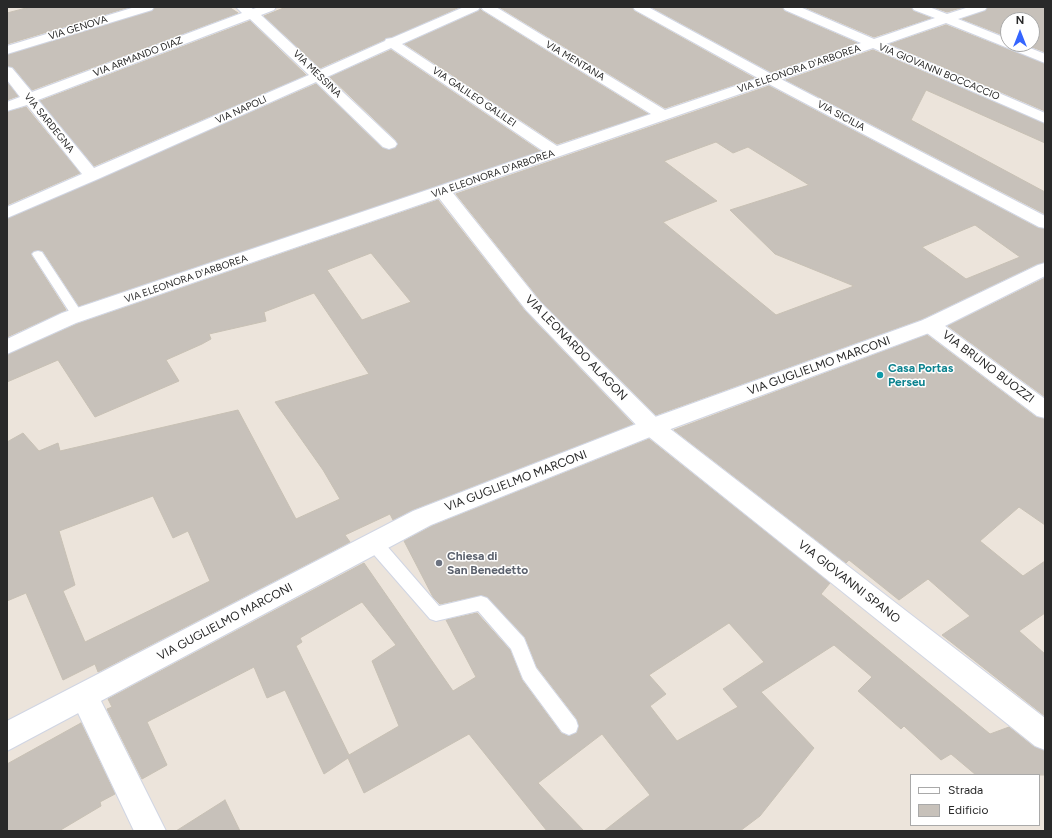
<!DOCTYPE html>
<style>
body{margin:0}
#map{position:relative;width:1052px;height:838px;overflow:hidden;background:#ece4db;font-family:Figtree,sans-serif}
canvas{display:block}
.frame{position:absolute;inset:0;border:8px solid #292929;pointer-events:none}
.legend{position:absolute;left:910px;top:774px;width:130px;height:52px;box-sizing:border-box;background:#fff;border:1px solid #a9a9a9;margin:0;padding:5px 7px;list-style:none;font-size:12px;color:#292929}
.legend li{display:flex;align-items:center;gap:8px;height:20px}
.legend b{width:20px;border:1px solid #a9a9a9}
.north{position:absolute;left:1000px;top:12px;width:40px;height:40px;box-sizing:border-box;background:#fff;border:1px solid #a9a9a9;border-radius:50%;rotate:0deg;font-size:11px;font-weight:700;line-height:16px;text-align:center;color:#292929}
.north::after{content:'';display:block;margin:auto;width:14px;height:18px;background:#3565ff;clip-path:polygon(50% 0,100% 100%,50% 72%,0 100%)}
</style>
<div id="map">
<canvas width="1052" height="838"></canvas>
<div class="frame"></div>
<ul class="legend">
<li><b style="height:5px;background:#fff"></b>Strada</li>
<li><b style="height:11px;background:#c7c1ba"></b>Edificio</li>
</ul>
<div class="north">N</div>
</div>
<script>
const c = document.querySelector('canvas').getContext('2d');
c.lineJoin = 'round';
function fill(path, color) { c.fillStyle = color; c.fill(path, 'evenodd'); }
const poly = rows => new Path2D(rows.map(r => 'M' + r).join(''));
function stroke(path, color, width, dash) { c.strokeStyle = color; c.lineWidth = width; c.lineCap = dash ? 'butt' : 'round'; c.setLineDash(dash || []); c.stroke(path); }
function label(font, color, halo, rows, align = 'center') {
  c.font = font + ' Figtree,sans-serif'; c.lineWidth = 3; c.setLineDash([]); c.textBaseline = 'middle'; c.strokeStyle = halo; c.fillStyle = color; for (const [text, x, y, turn = 0] of rows) {
    c.save(); c.translate(x, y); c.rotate((+turn || 0) * Math.PI / 180); c.textAlign = isNaN(turn) ? turn : align; if (halo) c.strokeText(text, 0, 0); c.fillText(text, 0, 0); c.restore();
  }
}
const building = poly([
 [30,7,130,7,7,44,7,13,30,7],
 [155,7,229,7,238,13,32,90,13,67,7,66,7,55,152,11,155,7],
 [286,7,460,7,392,37,386,38,384,40,320,68,264,16,286,7],
 [499,7,632,7,634,11,754,78,665,108,499,7],
 [651,7,782,7,784,11,857,43,771,72,651,7],
 [804,7,911,7,913,11,931,18,874,37,804,7],
 [933,7,964,7,947,12,933,7],
 [988,7,1045,7,1045,52,1024,44,1032,44,1032,20,1008,20,1008,37,962,19,985,11,988,7],
 [480,9,482,11,648,114,557,144,405,44,479,11,480,9],
 [250,21,306,75,94,166,40,101,250,21],
 [946,25,1045,64,1045,111,890,44,946,25],
 [391,50,540,151,79,306,43,251,38,250,34,251,31,255,66,310,7,337,7,219,316,84,382,148,389,150,395,148,398,145,396,140,330,77,391,50],
 [873,50,1045,124,1045,143,926,90,911,120,1045,192,1045,214,786,80,873,50],
 [7,82,18,96,7,100,7,82],
 [769,86,1038,228,1045,229,1045,262,1037,264,922,319,656,415,541,301,456,194,769,86],
 [716,142,733,153,748,147,809,185,730,210,775,254,854,286,776,315,663,222,717,201,664,161,716,142],
 [975,225,1020,257,966,279,922,247,975,225],
 [26,107,80,173,7,205,7,112,26,107],
 [438,200,525,311,633,424,412,510,393,520,390,514,345,535,350,542,98,672,95,664,63,680,26,593,7,601,7,442,23,433,39,451,58,443,60,451,238,410,296,519,340,499,323,470,275,402,369,374,314,293,264,312,266,321,209,334,211,339,202,344,166,360,179,381,95,417,58,360,7,382,7,355,77,324,438,200],
 [371,253,411,302,362,320,327,270,371,253],
 [153,496,173,538,188,531,210,581,85,642,63,591,75,585,59,531,153,496],
 [1045,278,1045,397,948,326,1045,278],
 [927,335,1036,417,1045,419,1045,525,1019,507,980,541,1023,576,1045,561,1045,613,1019,631,1045,654,1045,716,942,635,970,616,928,579,899,600,849,560,846,563,674,430,927,335],
 [649,439,830,583,821,594,990,734,1009,727,1034,747,1045,751,1045,775,976,775,951,754,941,760,904,726,901,729,858,691,872,677,834,645,761,692,814,748,760,816,740,831,604,831,650,795,602,734,538,783,584,831,547,831,469,734,364,793,348,758,324,774,285,690,267,698,254,667,147,722,167,765,142,779,107,709,112,707,108,699,364,563,453,691,476,677,446,620,477,613,510,650,522,680,561,733,568,736,577,733,579,726,577,719,537,667,525,637,487,597,481,595,440,604,433,597,404,541,432,526,649,439],
 [362,602,396,645,372,661,399,726,349,755,296,646,302,642,300,638,362,602],
 [729,623,764,662,723,689,738,707,677,741,650,706,666,694,649,675,729,623],
 [81,723,115,794,100,802,101,806,59,831,7,831,7,764,81,723],
 [225,800,240,831,176,831,225,800]
]);
const lane = poly([
 [38,251,42,252,82,313,84,316,82,319,74,319,32,254,34,252,38,251],
 [374,536,380,538,439,606,481,596,487,598,524,638,536,668,576,720,578,726,576,732,569,735,562,732,523,679,511,649,478,611,436,621,430,619,368,548,366,543,368,538,374,536]
]);
const street = poly([
 [135,7,154,7,152,10,7,54,7,46,135,7],
 [236,7,250,7,253,9,259,7,276,7,274,10,261,15,320,70,385,41,386,39,392,38,464,7,480,7,478,10,402,44,557,146,651,114,483,10,481,7,496,7,665,110,861,43,785,10,783,7,800,7,874,39,935,18,914,10,912,7,929,7,947,14,969,7,987,7,985,10,958,19,1008,39,1008,44,1020,44,1045,54,1045,63,946,23,886,44,1045,113,1045,123,873,48,453,193,540,302,660,421,1045,718,1045,750,1035,746,644,433,526,310,439,198,76,323,7,354,7,339,62,313,543,151,391,48,327,77,395,141,397,144,395,147,389,149,383,147,316,82,98,179,7,218,7,207,82,174,27,105,7,111,7,102,20,97,7,80,7,67,12,68,32,92,242,13,236,7],
 [250,19,309,75,94,168,38,100,250,19],
 [930,318,937,320,1045,399,1045,418,1037,416,923,330,920,325,923,320,930,318],
 [84,683,94,687,166,831,134,831,70,696,74,687,84,683]
]);
const secondary = poly([
 [633,7,648,7,775,76,1045,216,1045,228,1039,227,765,82,635,10,633,7],
 [1045,263,1045,276,937,330,660,433,431,525,7,751,7,721,413,511,644,421,923,320,1038,265,1045,263]
]);
const markers = [
 [880,375,4,"#0f9aa8"],
 [439,563,4,"#6b7280"]
];
const farStreetnames = [
 ["VIA GENOVA",78,28,-17],
 ["VIA ARMANDO DIAZ",138,57,-21],
 ["VIA MENTANA",575,61,31],
 ["VIA ELEONORA D'ARBOREA",799,69,-19],
 ["VIA GIOVANNI BOCCACCIO",939,72,23],
 ["VIA MESSINA",317,74,44],
 ["VIA GALILEO GALILEI",474,97,34],
 ["VIA NAPOLI",241,110,-24],
 ["VIA SICILIA",841,116,28],
 ["VIA SARDEGNA",49,123,51],
 ["VIA ELEONORA D'ARBOREA",493,174,-19],
 ["VIA ELEONORA D'ARBOREA",186,279,-19]
];
const streetNames = [
 ["VIA LEONARDO ALAGON",576,348,46],
 ["VIA GUGLIELMO MARCONI",819,366,-20],
 ["VIA BRUNO BUOZZI",988,367,37],
 ["VIA GUGLIELMO MARCONI",516,481,-21],
 ["VIA GIOVANNI SPANO",849,582,38],
 ["VIA GUGLIELMO MARCONI",225,622,-28]
];
const cultureNames = [
 ["Casa Portas",888,368],
 ["Perseu",888,382]
];
const worshipNames = [
 ["Chiesa di",447,556],
 ["San Benedetto",447,570]
];
fill(building, '#c7c1ba');
stroke(building, '#c7c0b4', 1);
stroke(lane, '#d0d5e3', 2);
stroke(street, '#d0d5e3', 2);
stroke(secondary, '#d0d5e3', 2);
fill(lane, '#fff');
fill(street, '#fff');
fill(secondary, '#fff');
for (const [x, y, r, color] of markers) { const dot = new Path2D(); dot.arc(x, y, r, 0, 2 * Math.PI); c.fillStyle = color; c.fill(dot); stroke(dot, '#fff', 1.5); }
label('10px', '#292929', '#fff', farStreetnames);
label('12px', '#292929', '#fff', streetNames);
label('bold 12px', '#0d838f', '#fff', cultureNames, 'left');
label('bold 12px', '#5b616d', '#fff', worshipNames, 'left');
</script>
